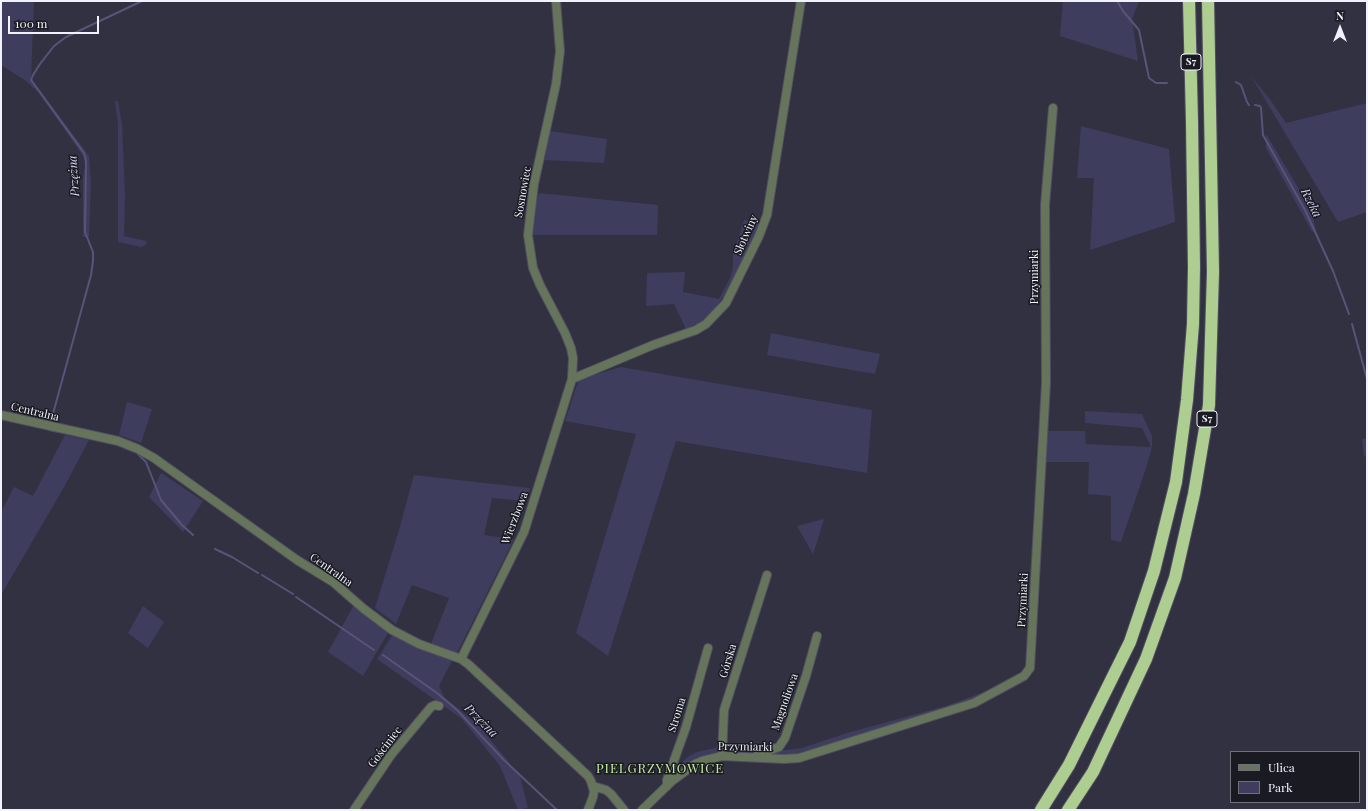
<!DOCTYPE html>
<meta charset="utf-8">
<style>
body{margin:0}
#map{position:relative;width:1368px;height:811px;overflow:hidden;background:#323142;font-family:"Playfair Display",serif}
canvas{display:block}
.frame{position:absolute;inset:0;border:2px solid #f2f2fe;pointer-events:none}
.legend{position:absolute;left:1230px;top:751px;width:130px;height:52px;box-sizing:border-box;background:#1a1a22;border:1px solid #70707a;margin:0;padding:5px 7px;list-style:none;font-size:12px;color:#f2f2fe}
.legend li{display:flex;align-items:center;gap:8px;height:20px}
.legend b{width:20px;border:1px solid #70707a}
.north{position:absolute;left:1320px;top:8px;width:40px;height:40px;-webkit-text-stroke:3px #1a1a22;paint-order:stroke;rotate:0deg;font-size:11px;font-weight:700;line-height:16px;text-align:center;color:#f2f2fe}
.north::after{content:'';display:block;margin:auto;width:14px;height:18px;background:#f2f2fe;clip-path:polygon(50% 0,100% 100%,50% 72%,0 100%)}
.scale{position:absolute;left:8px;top:16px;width:91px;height:18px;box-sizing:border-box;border:2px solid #f2f2fe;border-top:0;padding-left:5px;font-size:12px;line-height:14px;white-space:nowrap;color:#f2f2fe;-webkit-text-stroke:3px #1a1a22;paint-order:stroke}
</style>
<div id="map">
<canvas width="1368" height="811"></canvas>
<div class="frame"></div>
<ul class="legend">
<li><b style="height:5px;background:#67745c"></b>Ulica</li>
<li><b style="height:11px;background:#3e3d5d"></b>Park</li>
</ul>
<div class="north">N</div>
<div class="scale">100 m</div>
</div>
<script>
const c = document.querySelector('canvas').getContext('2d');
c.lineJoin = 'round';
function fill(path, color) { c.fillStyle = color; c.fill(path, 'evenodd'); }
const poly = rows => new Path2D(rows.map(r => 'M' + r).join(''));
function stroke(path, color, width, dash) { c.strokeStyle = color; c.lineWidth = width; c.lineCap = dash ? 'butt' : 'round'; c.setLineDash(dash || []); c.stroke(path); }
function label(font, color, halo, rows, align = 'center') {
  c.font = font + ' "Playfair Display",serif'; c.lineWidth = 3; c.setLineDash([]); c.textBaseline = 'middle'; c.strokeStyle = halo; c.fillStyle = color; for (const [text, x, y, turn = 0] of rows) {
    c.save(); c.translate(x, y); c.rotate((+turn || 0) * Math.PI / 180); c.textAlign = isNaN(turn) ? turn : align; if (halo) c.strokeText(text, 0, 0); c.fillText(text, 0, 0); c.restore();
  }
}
const green = poly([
 [1,1,34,1,31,78,89,156,91,183,89,237,83,237,83,178,85,167,84,157,38,92,26,81,1,65],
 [1063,1,1139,1,1132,19,1138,61,1060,36],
 [1251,76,1269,98,1286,123,1367,103,1367,212,1338,222],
 [115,101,118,101,122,125,125,196,124,236,146,241,147,244,141,247,118,242,118,124],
 [1081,126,1169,149,1175,222,1090,250,1094,178,1077,178],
 [549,131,607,139,604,163,545,160],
 [1266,134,1299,189,1310,205,1317,234,1311,230,1266,148],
 [539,193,658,205,657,235,532,235,532,218],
 [744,220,763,223,736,280,706,320,686,329,674,304,646,306,647,273,685,272,683,292,719,299,730,278,733,268,733,255],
 [771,333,880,354,875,374,767,355],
 [621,367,872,410,867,473,676,441,608,656,576,633,636,434,565,421,579,379],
 [127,402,152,409,141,443,119,435],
 [1085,411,1142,414,1152,436,1152,447,1147,465,1121,542,1111,540,1111,496,1088,494,1089,462,1044,462,1047,431,1085,431,1086,444,1151,447,1142,428,1085,423],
 [65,435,89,440,63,489,1,595,1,512,14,487,33,496],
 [1367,438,1367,455,1364,457,1362,439],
 [161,473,203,501,183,532,149,497],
 [414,475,530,488,526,501,492,498,484,535,514,539,457,653,431,644,449,598,412,585,396,624,375,608,399,530],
 [824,519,817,542,813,554,797,526],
 [354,605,389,631,363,676,328,652],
 [143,606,164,622,148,648,128,633],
 [393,634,452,661,439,686,444,697,479,726,520,776,528,808,518,810,500,766,462,719,377,659],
 [998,687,970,702,798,755,759,756,778,751,802,748,847,733,946,706],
 [719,747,719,753,670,780,671,773,689,756,697,752]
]);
const stream = poly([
 [1117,1,1123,11,1139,30,1149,78,1156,83,1167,83],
 [1236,82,1241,85,1247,102,1249,105],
 [1255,105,1260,106,1261,108,1263,135,1305,210,1333,271,1349,314],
 [1352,324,1367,379],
 [51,421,91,275,93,261,93,252,85,232,86,161,84,153,31,80,33,75,40,64,54,46,66,37,142,1],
 [49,430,60,432],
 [137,453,146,462,161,500,182,525,193,535],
 [215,549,232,557,258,573],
 [262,575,293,594],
 [296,597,374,650],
 [383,655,437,693,457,710,504,760,557,810]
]);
const minor = poly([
 [572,379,653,345,696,330,706,324,726,303,759,236,767,215,801,1],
 [1,415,118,441,138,449,154,458,297,560,333,582,364,609,392,630,419,644,461,659,468,664,588,776,591,781,594,791,593,797,588,810],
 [461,659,524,532,572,379,573,358,571,348,565,333,540,285,533,268,528,235,534,184,556,84,560,51,556,1],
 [722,756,724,710,767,575],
 [755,757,760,754,779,747,785,738,806,676,817,636],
 [593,786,606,790,611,794,624,810],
 [667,786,667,780,686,727,708,648],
 [354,810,391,755,431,707,435,705,439,706],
 [642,810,672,781,695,764,702,761,722,756,784,759,799,758,974,703,1024,676,1030,668,1046,383,1045,205,1053,108]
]);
const highway = poly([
 [1041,810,1069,765,1130,642,1154,571,1176,482,1187,400,1193,324,1194,267,1192,122,1189,1],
 [1068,810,1093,772,1146,659,1175,578,1194,494,1209,405,1213,272,1208,1]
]);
const shields = [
 [1191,62,20],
 [1207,419,20]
];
const shieldNames = [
 ["S7",1191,62],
 ["S7",1207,419]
];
const streetNames = [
 ["Sosnowiec",523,192,-80],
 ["Słotwiny",746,235,-66],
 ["Przymiarki",1035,277,-90],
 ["Centralna",35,412,13],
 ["Wierzbowa",515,518,-69],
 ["Centralna",331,570,35],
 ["Przymiarki",1023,600,-87],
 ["Górska",728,661,-73],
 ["Magnoliowa",785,702,-71],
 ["Stroma",677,715,-73],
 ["Gościniec",385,747,-53],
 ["Przymiarki",745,747,1]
];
const waterNames = [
 ["Przężna",74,176,-94],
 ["Rzeka",1311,203,63],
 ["Przężna",481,721,45]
];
const quarterNames = [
 ["PIELGRZYMOWICE",660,769]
];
fill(green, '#3e3d5d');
stroke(stream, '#5a5379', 2);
stroke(minor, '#515060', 10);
stroke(highway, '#515060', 14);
stroke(minor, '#67745c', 8);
stroke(highway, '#aecd91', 12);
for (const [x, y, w] of shields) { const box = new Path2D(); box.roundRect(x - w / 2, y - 8, w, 16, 3); c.fillStyle = '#1a1a22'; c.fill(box); stroke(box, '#f2f2fe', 1); }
label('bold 10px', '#f2f2fe', null, shieldNames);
label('11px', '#f2f2fe', '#1a1a22', streetNames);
label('italic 12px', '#d8d7fa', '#1a1a22', waterNames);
c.letterSpacing = '1px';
label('13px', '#c5eaa3', '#1a1a22', quarterNames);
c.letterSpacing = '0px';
</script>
